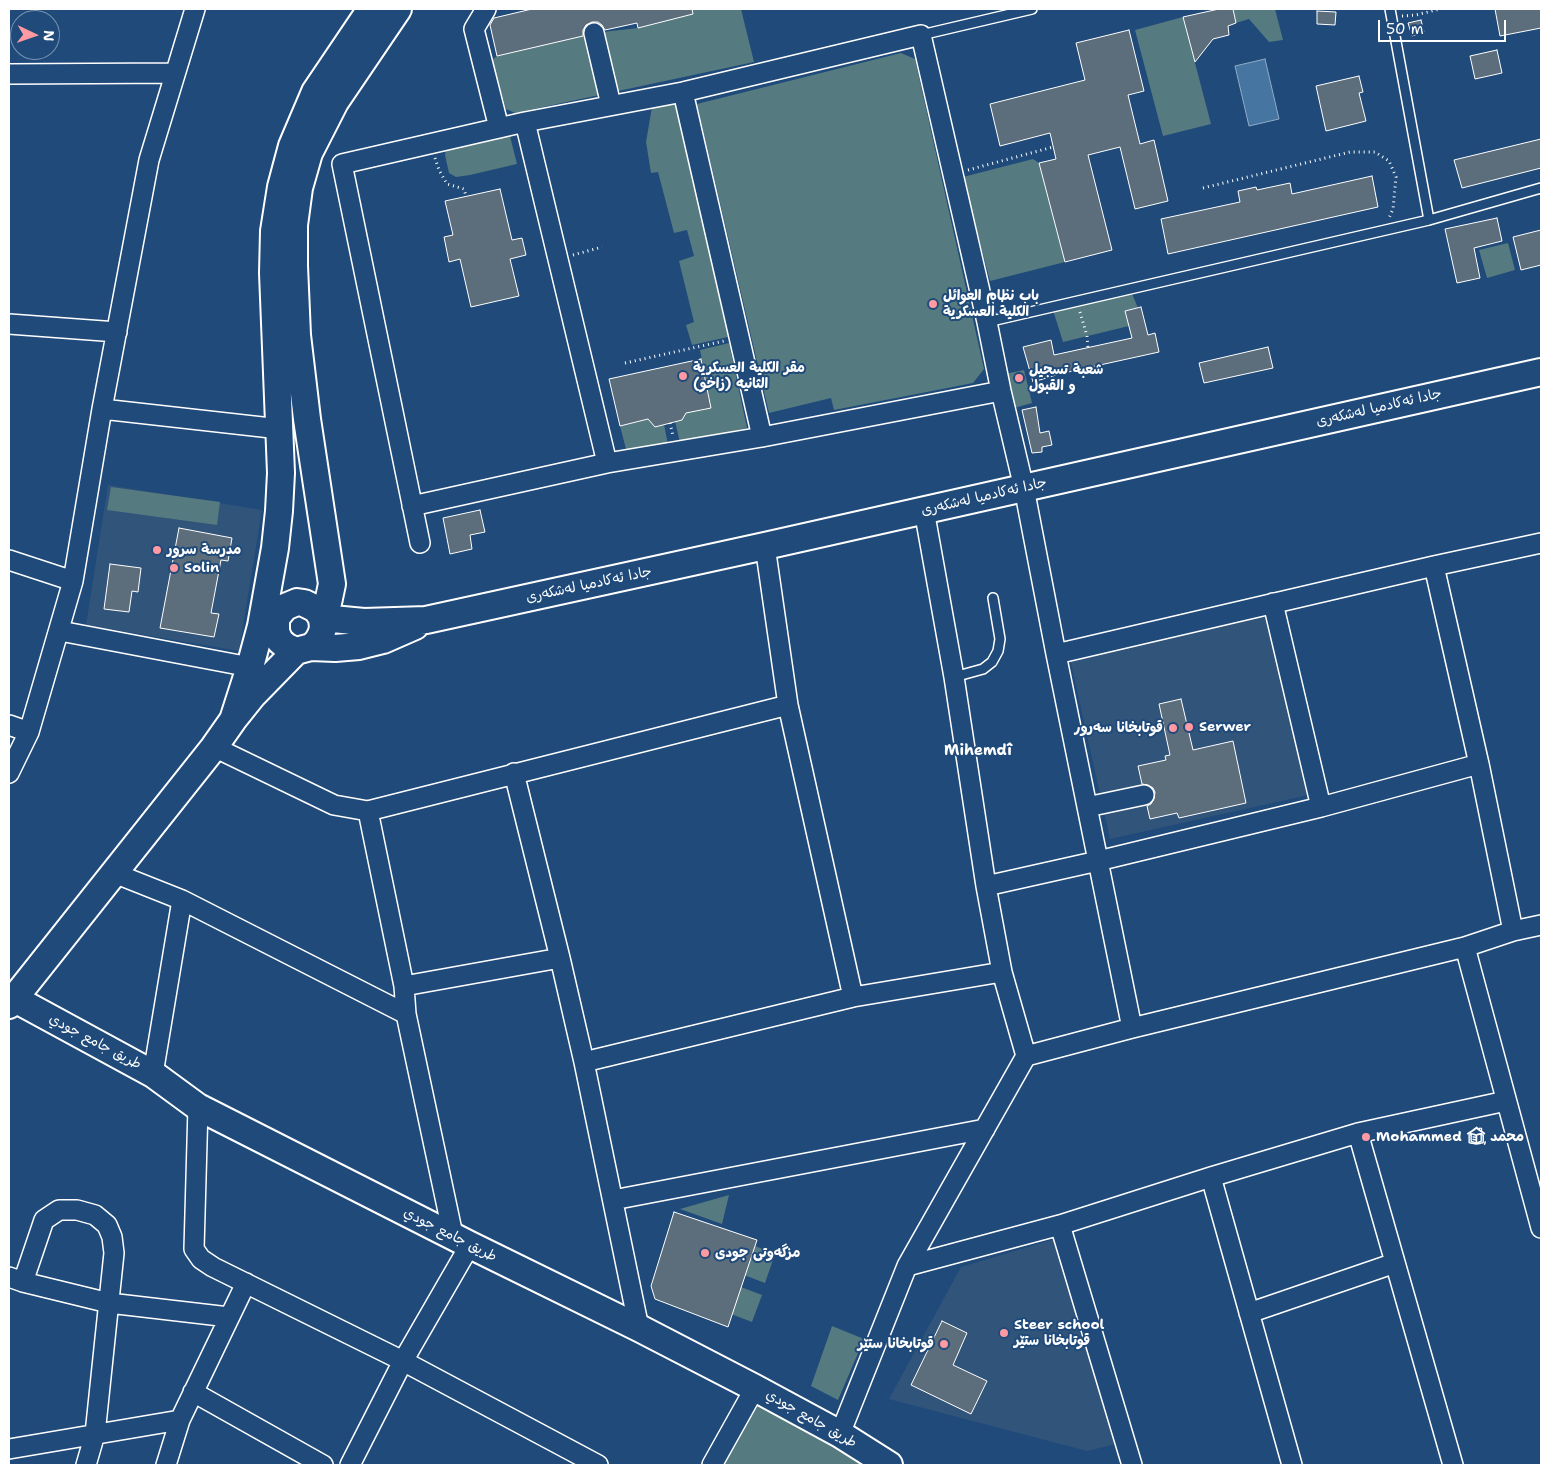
<!DOCTYPE html>
<meta charset="utf-8">
<style>
body{margin:0}
#map{position:relative;width:1550px;height:1474px;overflow:hidden;background:#1f4a7a;font-family:"Shantell Sans",sans-serif}
canvas{display:block}
.frame{position:absolute;inset:0;border:10px solid #fff;pointer-events:none}
.north{position:absolute;left:10px;top:10px;width:50px;height:50px;box-sizing:border-box;background:#1f4a7a;border:1px solid #7992af;border-radius:50%;rotate:93deg;font-size:14px;font-weight:700;line-height:20px;text-align:center;color:#fff}
.north::after{content:'';display:block;margin:auto;width:18px;height:22px;background:#ff9aa2;clip-path:polygon(50% 0,100% 100%,50% 72%,0 100%)}
.scale{position:absolute;left:1378px;top:20px;width:128px;height:22px;box-sizing:border-box;border:2px solid #fff;border-top:0;padding-left:6px;font-size:15px;line-height:18px;white-space:nowrap;color:#fff;-webkit-text-stroke:4px #1f4a7a;paint-order:stroke}
</style>
<div id="map">
<canvas width="1550" height="1474"></canvas>
<div class="frame"></div>
<div class="north">N</div>
<div class="scale">50 m</div>
</div>
<script>
const c = document.querySelector('canvas').getContext('2d');
c.lineJoin = 'round';
function fill(path, color) { c.fillStyle = color; c.fill(path, 'evenodd'); }
const poly = rows => new Path2D(rows.map(r => 'M' + r).join(''));
function stroke(path, color, width, dash) { c.strokeStyle = color; c.lineWidth = width; c.lineCap = dash ? 'butt' : 'round'; c.setLineDash(dash || []); c.stroke(path); }
function label(font, color, halo, rows, align = 'center') {
  c.font = font + ' "Shantell Sans","Playpen Sans Arabic",sans-serif'; c.lineWidth = 4; c.setLineDash([]); c.textBaseline = 'middle'; c.strokeStyle = halo; c.fillStyle = color; for (const [text, x, y, turn = 0] of rows) {
    c.save(); c.translate(x, y); c.rotate((+turn || 0) * Math.PI / 180); c.textAlign = isNaN(turn) ? turn : align; if (halo) c.strokeText(text, 0, 0); c.fillText(text, 0, 0); c.restore();
  }
}
const built = poly([
 [108,485,262,510,239,651,86,625],
 [1268,615,1308,795,1110,839,1070,659],
 [1055,1239,1116,1444,1087,1451,889,1399,961,1267]
]);
const green = poly([
 [670,9,741,9,754,62,515,113,506,109,492,60,497,56,594,33,638,28,673,18],
 [1233,9,1275,9,1283,40,1269,42,1249,19,1236,23],
 [1183,17,1211,124,1163,136,1135,30],
 [901,53,915,59,984,369,973,383,834,410,831,398,769,413,697,104],
 [676,102,728,337,692,345,686,325,694,322,679,261,694,256,687,230,674,233,658,172,651,173,646,142,652,107],
 [510,136,517,164,470,175,456,177,449,173,445,155,446,149],
 [1033,159,1039,163,1065,262,990,281,963,177],
 [1508,243,1515,270,1487,278,1479,250],
 [1130,289,1138,308,1125,311,1129,326,1063,342,1052,307],
 [729,343,747,428,680,443,675,421,686,413,711,407,700,350],
 [1024,370,1032,403,1014,408,1005,374],
 [648,419,664,424,668,445,627,453,620,426],
 [111,487,220,502,217,525,107,510],
 [729,1195,722,1224,680,1209],
 [755,1246,775,1254,765,1283,744,1275],
 [741,1287,762,1295,752,1322,731,1314],
 [832,1326,864,1339,838,1400,811,1386],
 [755,1401,887,1465,723,1465]
]);
const water = poly([
 [1265,59,1279,119,1249,126,1235,66,1265,59]
]);
const building = poly([
 [532,9,692,9,693,14,638,28,637,23,605,30,602,25,598,22,592,22,586,25,583,30,583,36,497,56,490,25,494,18,532,9],
 [1219,9,1233,9,1236,23,1228,26,1229,35,1213,39,1195,62,1183,17,1219,9],
 [1495,9,1541,9,1541,28,1500,36,1495,9],
 [1317,11,1336,12,1335,25,1317,24,1317,11],
 [1421,20,1424,32,1412,36,1408,23,1421,20],
 [1129,30,1144,91,1128,95,1140,144,1154,140,1168,201,1135,209,1120,147,1088,155,1112,250,1065,262,1039,163,1056,159,1050,133,1000,146,990,104,1085,80,1076,43,1129,30],
 [1497,50,1502,73,1475,79,1470,56,1497,50],
 [1359,76,1363,92,1359,93,1366,121,1326,131,1316,86,1359,76],
 [1541,139,1541,168,1462,188,1454,160,1541,139],
 [1372,176,1378,207,1168,254,1161,219,1240,202,1238,191,1256,187,1257,190,1290,183,1292,194,1372,176],
 [500,189,512,240,522,238,526,255,510,259,519,296,471,307,460,259,449,262,444,237,453,235,445,201,500,189],
 [1497,218,1502,241,1474,248,1480,278,1457,283,1445,229,1497,218],
 [1541,230,1541,265,1521,270,1513,237,1541,230],
 [1141,307,1148,335,1155,333,1159,352,1059,374,1033,382,1023,347,1051,340,1054,355,1132,338,1125,311,1141,307],
 [1268,347,1273,368,1204,383,1199,363,1268,347],
 [701,359,711,408,686,413,682,420,655,427,648,419,620,426,609,379,701,359],
 [1036,407,1040,433,1049,431,1052,445,1042,447,1042,452,1032,453,1022,410,1036,407],
 [480,510,485,532,470,535,472,549,450,554,443,518,480,510],
 [179,528,232,538,228,561,221,560,211,613,219,614,214,637,160,628,179,528],
 [110,564,141,568,138,592,132,591,129,612,104,609,110,564],
 [1181,699,1193,750,1233,741,1246,803,1179,818,1177,813,1150,819,1147,806,1151,804,1154,799,1155,792,1153,788,1148,785,1142,784,1138,766,1166,760,1165,756,1170,755,1159,704,1181,699],
 [674,1212,757,1240,728,1327,655,1299,651,1286,674,1212],
 [942,1321,967,1333,953,1365,987,1381,971,1414,911,1385,942,1321]
]);
const path = poly([
 [1402,16,1416,15,1440,9],
 [435,158,439,170,447,184,464,189,466,196],
 [968,170,1053,147],
 [1203,188,1350,152,1375,152,1389,161,1396,177,1393,209,1389,218],
 [573,255,602,247],
 [1080,312,1087,336,1088,348],
 [625,363,724,341],
 [670,423,673,436]
]);
const lane = poly([
 [1390,9,1429,220],
 [921,35,1032,9],
 [987,322,1429,220,1541,188],
 [954,677,983,669,992,662,998,651,1000,639,993,598]
]);
const street = poly([
 [486,9,474,29,499,128],
 [594,33,611,105],
 [9,74,175,73],
 [683,92,762,437],
 [525,122,607,463],
 [9,324,117,332],
 [102,409,280,429],
 [412,506,607,463,762,437,1001,391],
 [924,510,954,677,986,886,1002,972,1026,1056],
 [420,543,342,164,525,122,683,92,921,35,987,322,1001,391,1024,488,1056,654,1132,1028],
 [765,546,788,705,853,997],
 [9,560,73,581],
 [1434,566,1479,764,1513,931],
 [1273,603,1321,807],
 [60,631,250,667],
 [1056,654,1434,566,1541,543],
 [9,725,29,732],
 [214,747,334,805,368,811,788,705],
 [9,773,29,732,73,581,102,409,149,160,195,9],
 [514,773,560,958,584,1062,639,1328],
 [1087,807,1144,795],
 [368,811,404,986,406,1014,453,1235],
 [114,873,182,900,406,1014],
 [986,886,1098,861,1321,807,1479,764],
 [1465,947,1541,1228],
 [404,986,560,958],
 [584,1062,853,997,1002,972],
 [153,1074,182,900],
 [198,1107,194,1249,201,1259,213,1267,403,1361,598,1465],
 [1358,1133,1453,1465],
 [1211,1177,1292,1465],
 [613,1200,985,1129],
 [1060,1225,1132,1465],
 [907,1266,1060,1225,1211,1177,1358,1133,1506,1101],
 [9,1277,23,1282,109,1303,229,1317],
 [23,1282,44,1220,59,1210,77,1210,95,1215,107,1225,112,1237,114,1253,95,1434,86,1465],
 [1249,1313,1395,1263],
 [193,1392,323,1465],
 [840,1434,907,1266,1026,1056,1132,1028,1465,947,1513,931,1541,925],
 [9,1449,180,1420],
 [166,1465,180,1420,246,1283],
 [350,1465,403,1361,470,1245],
 [712,1465,755,1388]
]);
const secondary = poly([
 [320,615,328,603,332,584,307,419,297,335,294,266,294,225,299,188,309,153,335,102,398,9],
 [322,618,364,622,426,620,765,546,1541,372],
 [311,647,317,642,321,635,323,628,322,618,316,609,304,603,297,602,285,607,276,618,276,632,280,641,287,647,296,651,311,647,335,648,359,646,383,640,415,626],
 [233,720,250,667,261,626,275,548,279,511,281,473,273,273,274,231,281,187,292,146,315,92,371,9],
 [15,999,153,1074,198,1107,470,1245,639,1328,755,1388,840,1434,889,1465],
 [9,1005,214,747,233,720,253,695,296,651]
]);
const markers = [
 [933,304,5,"#ff9aa2"],
 [683,376,5,"#ff9aa2"],
 [1019,378,5,"#ff9aa2"],
 [157,550,5,"#ff9aa2"],
 [174,568,5,"#ff9aa2"],
 [1189,727,5,"#ff9aa2"],
 [1173,728,5,"#ff9aa2"],
 [1366,1137,5,"#ff9aa2"],
 [705,1253,5,"#ff9aa2"],
 [1004,1333,5,"#ff9aa2"],
 [944,1344,5,"#ff9aa2"]
];
const poiNames = [
 ["باب نظام العوائل",943,296],
 ["الكلية العسكرية",943,312],
 ["مقر الكلية العسكرية",693,368],
 ["الثانيه (زاخو)",693,384],
 ["شعبة تسجيل",1029,370],
 ["و القبول",1029,386],
 ["مدرسة سرور",167,550],
 ["Solin",184,568],
 ["Serwer",1199,727],
 ["قوتابخانا سه‌رور",1163,728,"right"],
 ["Mohammed 🏠 محمد",1376,1137],
 ["مزگەوتی جودی",715,1253],
 ["Steer school",1014,1325],
 ["قوتابخانا ستێر",1014,1341],
 ["قوتابخانا ستێر",934,1344,"right"]
];
const streetNames = [
 ["جادا ئه‌كادميا له‌شكه‌رى",1379,408,-13],
 ["جادا ئه‌كادميا له‌شكه‌رى",984,497,-13],
 ["جادا ئه‌كادميا له‌شكه‌رى",589,585,-12],
 ["طريق جامع جودي",95,1042,28],
 ["طريق جامع جودي",450,1235,27],
 ["طريق جامع جودي",811,1419,30]
];
const neighbourhoodNames = [
 ["Mihemdî",978,751]
];
fill(built, '#31547b');
fill(green, '#557a80');
fill(water, '#4675a2');
stroke(water, '#90acc7', 1);
fill(building, '#5c6d7c');
stroke(building, '#fff', 1);
stroke(lane, '#fff', 12);
stroke(street, '#fff', 22);
stroke(secondary, '#fff', 30);
stroke(path, '#fff', 3, [1, 4]);
stroke(lane, '#1f4a7a', 9);
stroke(street, '#1f4a7a', 19);
stroke(secondary, '#1f4a7a', 26);
for (const [x, y, r, color] of markers) { const dot = new Path2D(); dot.arc(x, y, r, 0, 2 * Math.PI); c.fillStyle = color; c.fill(dot); stroke(dot, '#1f4a7a', 2); }
label('bold 14px', '#fff', '#1f4a7a', poiNames, 'left');
label('14px', '#fff', '#1f4a7a', streetNames);
label('bold 15px', '#fff', '#1f4a7a', neighbourhoodNames);
</script>
